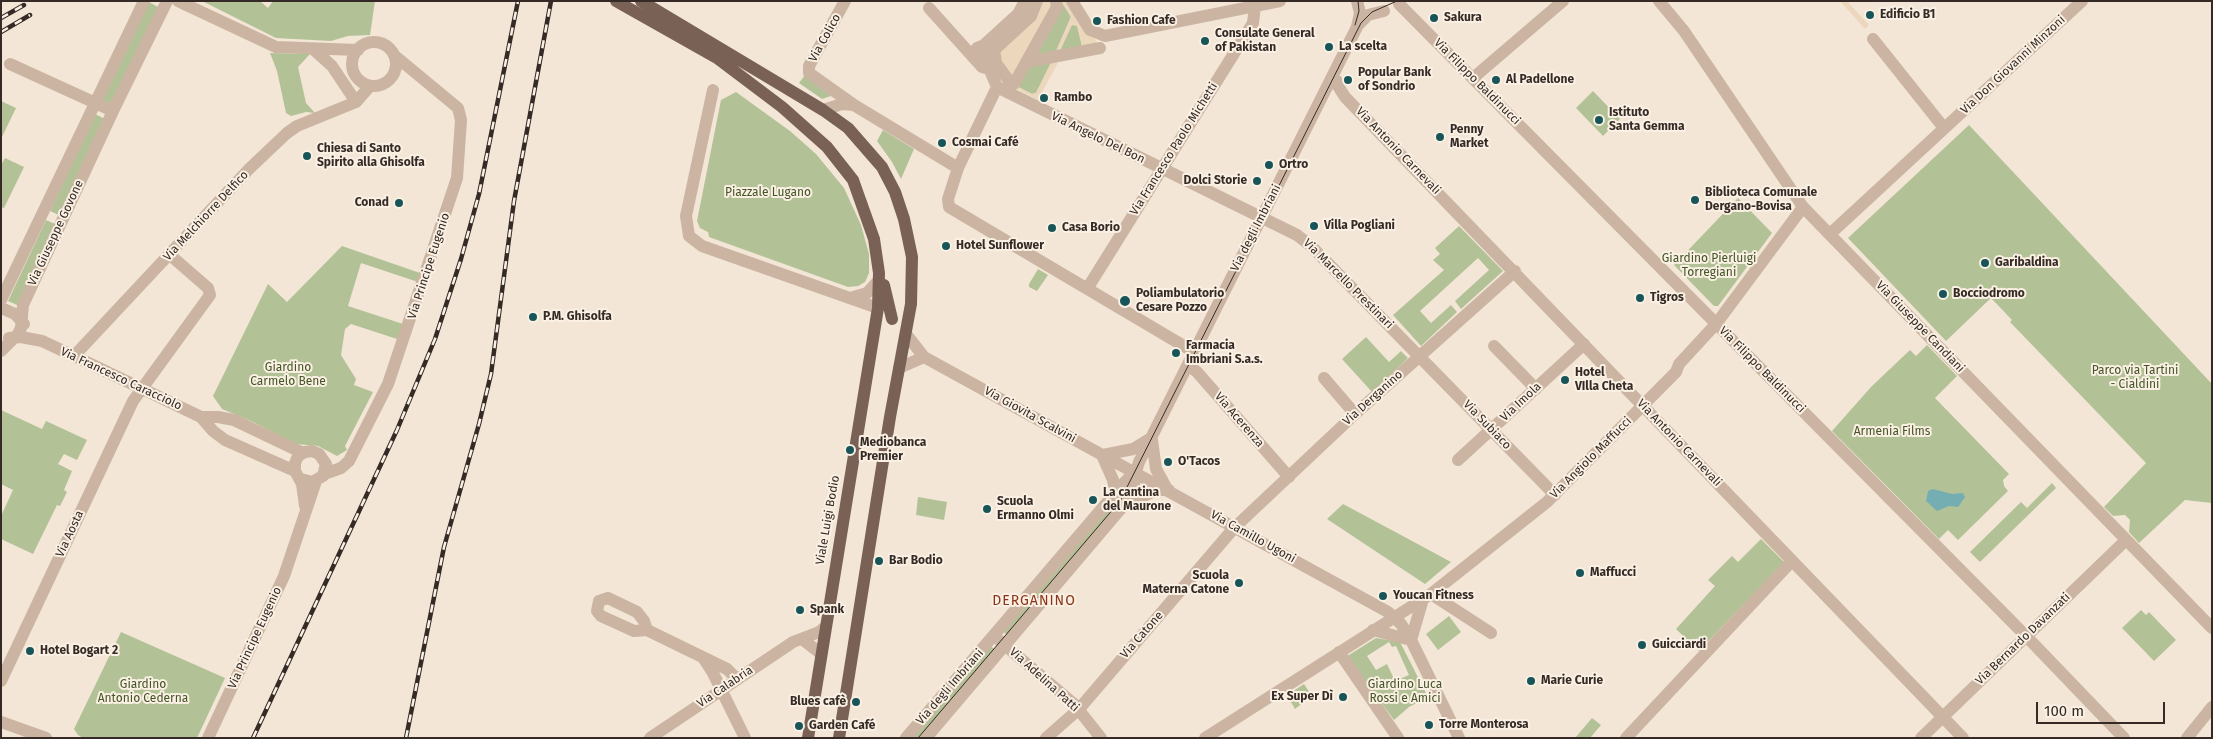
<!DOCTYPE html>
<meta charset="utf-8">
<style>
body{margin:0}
#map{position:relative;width:2213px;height:739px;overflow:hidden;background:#f3e6d7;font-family:"Fira Sans",sans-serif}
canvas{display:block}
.frame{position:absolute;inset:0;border:2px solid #352a25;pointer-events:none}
.scale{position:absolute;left:2036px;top:702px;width:129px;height:22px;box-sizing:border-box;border:2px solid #352a25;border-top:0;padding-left:6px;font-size:15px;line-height:18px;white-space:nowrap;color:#352a25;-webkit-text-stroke:4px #faf0e3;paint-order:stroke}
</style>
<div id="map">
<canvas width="2213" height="739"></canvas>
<div class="frame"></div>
<div class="scale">100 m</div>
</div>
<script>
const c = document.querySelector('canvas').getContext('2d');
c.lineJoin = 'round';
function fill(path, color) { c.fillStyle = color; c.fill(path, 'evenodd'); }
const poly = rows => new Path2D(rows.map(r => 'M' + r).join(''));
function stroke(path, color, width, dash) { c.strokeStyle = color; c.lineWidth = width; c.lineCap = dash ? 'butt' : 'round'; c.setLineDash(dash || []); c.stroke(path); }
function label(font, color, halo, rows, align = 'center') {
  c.font = font + ' "Fira Sans",sans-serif'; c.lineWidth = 4; c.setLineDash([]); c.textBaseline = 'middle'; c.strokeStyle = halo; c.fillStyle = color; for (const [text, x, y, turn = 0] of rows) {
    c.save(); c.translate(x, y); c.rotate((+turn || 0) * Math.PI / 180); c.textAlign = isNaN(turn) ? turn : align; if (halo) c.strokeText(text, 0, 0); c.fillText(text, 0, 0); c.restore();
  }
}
const green = poly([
 [202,1,260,1,268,8,273,1,375,1,370,35,348,36,331,41,276,38],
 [149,2,158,7,111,104,101,99],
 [1063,2,1071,17,1054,56,1029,61],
 [1071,25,1077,25,1082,46,1059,51],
 [270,53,310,54,298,67,306,103,315,113,306,112,291,116,286,113,277,71],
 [1053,60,1036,93,1032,94,1016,86,1028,64],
 [805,75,831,96,822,99,799,83],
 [1593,91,1620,119,1603,136,1576,108],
 [736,92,790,131,816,154,844,188,861,225,869,254,869,273,865,282,858,286,848,287,709,237,708,232,700,228,697,221,721,100],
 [1,101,16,108,1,139],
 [95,114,105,119,61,216,50,211],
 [1969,125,2212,384,2212,503,2185,500,2139,543,2129,532,2130,520,2125,515,2113,516,2104,507,2146,463,2010,322,2012,320,1991,298,1946,341,1848,238],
 [883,130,914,149,901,179,892,162,877,141],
 [5,158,24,167,4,208,1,207,1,165],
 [1738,198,1772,233,1718,306,1714,306,1674,265],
 [46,220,55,224,17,305,8,301],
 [1459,226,1503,271,1461,309,1455,301,1489,270,1478,258,1420,311,1431,323,1451,305,1457,312,1421,346,1393,315,1444,270,1433,260,1440,254,1435,248],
 [342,246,420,273,418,282,361,263,348,306,403,324,397,339,351,324,345,329,341,355,356,379,354,385,373,392,345,446,347,450,337,456,318,446,296,444,251,421,222,409,213,396,268,284,287,302],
 [1038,269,1048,275,1037,291,1029,287,1029,284],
 [1366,337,1389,362,1401,351,1408,358,1372,392,1342,359],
 [1927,345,1957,376,1935,398,2009,474,2003,480,2004,486,2008,491,1958,540,1948,530,1939,539,1832,431,1871,387,1910,350,1916,356],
 [1,410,42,429,46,421,87,440,77,460,64,454,58,464,72,471,64,490,67,492,60,506,57,505,33,554,1,539,1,516,13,490,1,484],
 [2052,483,2056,488,1980,562,1970,552,2021,502,2027,508],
 [918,497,947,502,944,520,916,515],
 [1343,504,1414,542,1451,562,1425,584,1327,519],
 [1110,506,1116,511,1008,636,1003,631],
 [1761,539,1784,562,1699,651,1676,629,1715,586,1708,580,1732,556,1738,562],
 [2141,610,2146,615,2149,612,2176,640,2154,661,2122,628],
 [1449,616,1461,632,1438,650,1426,634],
 [121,632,225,678,197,738,83,738,78,735,74,729],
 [1376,638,1400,642,1428,697,1409,707,1394,720,1349,659,1349,655],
 [1389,642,1392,647,1396,646,1409,675,1395,681,1387,664,1376,670,1367,656],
 [990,646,996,650,922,738,910,738],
 [1304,684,1312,696,1295,709,1287,695],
 [1592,718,1601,725,1590,738,1575,738]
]);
const plaza = poly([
 [1032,1,1068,1,1086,33,1096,40,1098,51,1060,59,1038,100,1013,87,991,46],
 [1062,3,1071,17,1054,56,1029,60],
 [1072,25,1077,26,1082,46,1060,51],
 [1052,60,1036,93,1032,94,1016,86,1028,65],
 [1840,1,1847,1,1869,25,1865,29]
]);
const water = poly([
 [1933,489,1952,494,1963,493,1965,497,1958,507,1949,506,1937,511,1926,501,1928,491]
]);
const minor = poly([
 [178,1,276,47,358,50],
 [845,1,809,66,809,73,854,105,958,168],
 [1072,1,1090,30,1105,36,1280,1],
 [1659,1,1684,31,1803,207,2212,628],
 [1399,4,2026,636,2124,738],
 [929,8,982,67,989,69],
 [1357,26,1368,15,1384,11],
 [1873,39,1944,128],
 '352 64a22 22 0 1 1 44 0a22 22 0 1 1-44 0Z',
 [984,45,985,59,997,87,1297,235,1311,246,1555,495],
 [977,48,984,45,1018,14,1025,1],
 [313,49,332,66,356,102],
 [1026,62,1100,48],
 [10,64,113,111],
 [1473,78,1563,1],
 [1009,81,996,63,994,50,1031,16,1037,1],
 [1337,81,1338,86,1345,97,1963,738],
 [1009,83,1009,81,1014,84,1057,7,1056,1],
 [997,87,958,168,948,199,949,207,1194,352],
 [713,90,686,216,689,236,702,246,878,308],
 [823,110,842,104,854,105],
 [1830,234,2082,1],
 [1087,289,1253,23,1255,6],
 [850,298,867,293,879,280],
 [1,300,144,1],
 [1,308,15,314,24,324],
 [906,334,924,357,1388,612,1401,624,1411,640,1459,738],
 [9,338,21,337,42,341,74,356,201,417,213,431,225,440,295,471],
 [1494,346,1536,389],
 [1,351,18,334,21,328,23,305,113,111,167,1],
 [74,356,249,169,287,133,297,126,356,102,370,86],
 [1188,365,1197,372,1289,477],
 [899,368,924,357],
 [1324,378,1355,414],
 [201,417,218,417,234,420,303,453],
 [1152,440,1156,469,1167,489],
 [1102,455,1113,480,1115,490,1112,496],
 [1103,455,1133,449,1151,438],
 [1458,460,1584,344],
 [324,474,341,468,349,461,388,384,457,178,461,120,458,108,394,55],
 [301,479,312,482,323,476,326,464,319,454,312,451,305,452,298,456,295,463,295,471,302,484,305,506],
 [1128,503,1157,490,1169,490],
 [1431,594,1491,633],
 [647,630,644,621,637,612,608,598,599,601,597,611,601,616,634,631,647,630,727,669,737,679],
 [1373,630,1411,640],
 [802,639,820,653],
 [1411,640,1423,599],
 [1000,641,1074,704,1101,738],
 [1339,652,1398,738],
 [704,659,713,673,745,738],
 [1,681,133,401,210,295,208,288,170,255],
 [1,722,46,738],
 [208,738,284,576,316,481],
 [650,738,793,642,819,632,825,627],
 [906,738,1123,484,1135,472],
 [926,738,1129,499,1134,488,1135,475,1139,462,1357,27,1360,13,1357,1],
 [1046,738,1079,709,1234,528,1355,414,1515,271],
 [1205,738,1431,594,1547,502,1676,372,1679,364,1716,324,1803,207],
 [1626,738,1792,561],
 [1921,738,2126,540],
 [2187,738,2212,707]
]);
const major = poly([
 [616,1,717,58,782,107,827,147,853,180,874,239,879,273,878,308,808,738],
 [641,1,823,110,848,128,882,167,895,192,904,219,912,257,911,304,890,417,839,738],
 [884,285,892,319]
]);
const tram = poly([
 [1355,25,1359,11,1358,1],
 [918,738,1120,501,1361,23,1372,12,1397,1]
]);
const rail = poly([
 [1,18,24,5],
 [1,32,30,15],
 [253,738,397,430,435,339,461,259,479,194,518,1],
 [406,738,444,547,479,424,491,374,514,201,551,1]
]);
const markers = [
 [1870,15,5,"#185559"],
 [1434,18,5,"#185559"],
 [1097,21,5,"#185559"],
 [1205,41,5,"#185559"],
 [1329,47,5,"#185559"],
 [1348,80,5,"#185559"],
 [1496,80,5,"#185559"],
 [1044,98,5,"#185559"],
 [1599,120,5,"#185559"],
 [1440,137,5,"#185559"],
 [942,143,5,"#185559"],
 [307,156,5,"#185559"],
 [1269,165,5,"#185559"],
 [1257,181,5,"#185559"],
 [1695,200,5,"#185559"],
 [399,203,5,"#185559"],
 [1314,226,5,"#185559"],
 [1052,228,5,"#185559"],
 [946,246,5,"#185559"],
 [1985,263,5,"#185559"],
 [1943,294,5,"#185559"],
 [1640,298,5,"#185559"],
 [1125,301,6,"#185559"],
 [533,317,5,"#185559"],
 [1176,353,5,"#185559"],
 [1565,380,5,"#185559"],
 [850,450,5,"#185559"],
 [1168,462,5,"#185559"],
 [1093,500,5,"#185559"],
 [987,509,5,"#185559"],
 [879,561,5,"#185559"],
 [1580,573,5,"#185559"],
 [1239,583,5,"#185559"],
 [1383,596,5,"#185559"],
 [800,610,5,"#185559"],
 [1642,645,5,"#185559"],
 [30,651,5,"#185559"],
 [1531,681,5,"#185559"],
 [1343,697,5,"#185559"],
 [856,702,5,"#185559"],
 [1429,725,5,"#185559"],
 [799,726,5,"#185559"]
];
const poiNames = [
 ["Edificio B1",1880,15],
 ["Sakura",1444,18],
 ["Fashion Cafe",1107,21],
 ["Consulate General",1215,34],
 ["of Pakistan",1215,48],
 ["La scelta",1339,47],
 ["Popular Bank",1358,73],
 ["of Sondrio",1358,87],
 ["Al Padellone",1506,80],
 ["Rambo",1054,98],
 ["Istituto",1609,113],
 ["Santa Gemma",1609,127],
 ["Penny",1450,130],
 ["Market",1450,144],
 ["Cosmai Café",952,143],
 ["Chiesa di Santo",317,149],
 ["Spirito alla Ghisolfa",317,163],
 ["Ortro",1279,165],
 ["Dolci Storie",1247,181,"right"],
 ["Biblioteca Comunale",1705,193],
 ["Dergano-Bovisa",1705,207],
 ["Conad",389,203,"right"],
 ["Villa Pogliani",1324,226],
 ["Casa Borio",1062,228],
 ["Hotel Sunflower",956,246],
 ["Garibaldina",1995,263],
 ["Poliambulatorio",1136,294],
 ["Cesare Pozzo",1136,308],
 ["Bocciodromo",1953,294],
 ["Tigros",1650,298],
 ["P.M. Ghisolfa",543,317],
 ["Farmacia",1186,346],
 ["Imbriani S.a.s.",1186,360],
 ["Hotel",1575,373],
 ["VIlla Cheta",1575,387],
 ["Mediobanca",860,443],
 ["Premier",860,457],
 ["O'Tacos",1178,462],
 ["La cantina",1103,493],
 ["del Maurone",1103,507],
 ["Scuola",997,502],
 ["Ermanno Olmi",997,516],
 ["Bar Bodio",889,561],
 ["Maffucci",1590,573],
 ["Scuola",1229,576,"right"],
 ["Materna Catone",1229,590,"right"],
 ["Youcan Fitness",1393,596],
 ["Spank",810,610],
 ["Guicciardi",1652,645],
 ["Hotel Bogart 2",40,651],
 ["Marie Curie",1541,681],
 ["Ex Super Dì",1333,697,"right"],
 ["Blues cafè",846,702,"right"],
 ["Torre Monterosa",1439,725],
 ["Garden Café",809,726]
];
const streetNames = [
 ["Via Colico",825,38,-61],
 ["Via Don Giovanni Minzoni",2013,65,-43],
 ["Via Filippo Baldinucci",1477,82,45],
 ["Via Angelo Del Bon",1098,138,26],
 ["Via Francesco Paolo Michetti",1174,149,-58],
 ["Via Antonio Carnevali",1398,151,46],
 ["Via Melchiorre Delfico",206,216,-47],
 ["Via degli Imbriani",1256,228,-63],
 ["Via Giuseppe Govone",56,233,-65],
 ["Via Principe Eugenio",429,266,-72],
 ["Via Marcello Prestinari",1348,284,45],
 ["Via Giuseppe Candiani",1920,327,46],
 ["Via Filippo Baldinucci",1762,370,45],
 ["Via Francesco Caracciolo",121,379,25],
 ["Via Derganino",1373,398,-42],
 ["Via Imola",1521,402,-43],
 ["Via Giovita Scalvini",1030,415,29],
 ["Via Acerenza",1239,420,49],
 ["Via Subiaco",1487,425,46],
 ["Via Antonio Carnevali",1679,443,46],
 ["Via Angiolo Maffucci",1591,458,-45],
 ["Viale Luigi Bodio",828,520,-80],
 ["Via Aosta",70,534,-65],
 ["Via Camillo Ugoni",1253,537,29],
 ["Via Catone",1142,635,-49],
 ["Via Principe Eugenio",255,638,-65],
 ["Via Bernardo Davanzati",2023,639,-44],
 ["Via Adelina Patti",1044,680,42],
 ["Via Calabria",725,687,-34],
 ["Via degli Imbriani",950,687,-49]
];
const parkNames = [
 ["Piazzale Lugano",768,193],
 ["Giardino Pierluigi",1709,259],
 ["Torregiani",1709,273],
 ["Giardino",288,368],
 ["Carmelo Bene",288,382],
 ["Parco via Tartini",2135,371],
 ["- Cialdini",2135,385],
 ["Armenia Films",1892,432],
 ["Giardino",143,685],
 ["Antonio Cederna",143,699],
 ["Giardino Luca",1405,685],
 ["Rossi e Amici",1405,699]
];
const neighbourhoodNames = [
 ["DERGANINO",1034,601]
];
fill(green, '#b3c296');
fill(plaza, '#ecd7bc');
fill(water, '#74aeb2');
stroke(minor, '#cbb5a2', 12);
stroke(major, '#796155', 12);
stroke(tram, '#352a25', 1);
stroke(rail, '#352a25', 4.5);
stroke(rail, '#faf0e3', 2.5, [8]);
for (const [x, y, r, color] of markers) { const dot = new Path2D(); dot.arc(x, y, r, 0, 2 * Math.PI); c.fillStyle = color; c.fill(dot); stroke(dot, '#faf0e3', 2); }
label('bold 12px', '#352a25', '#faf0e3', poiNames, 'left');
label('12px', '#352a25', '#faf0e3', streetNames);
label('12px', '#445527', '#faf0e3', parkNames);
c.letterSpacing = '1px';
label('14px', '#8a3418', '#faf0e3', neighbourhoodNames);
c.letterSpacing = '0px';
</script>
